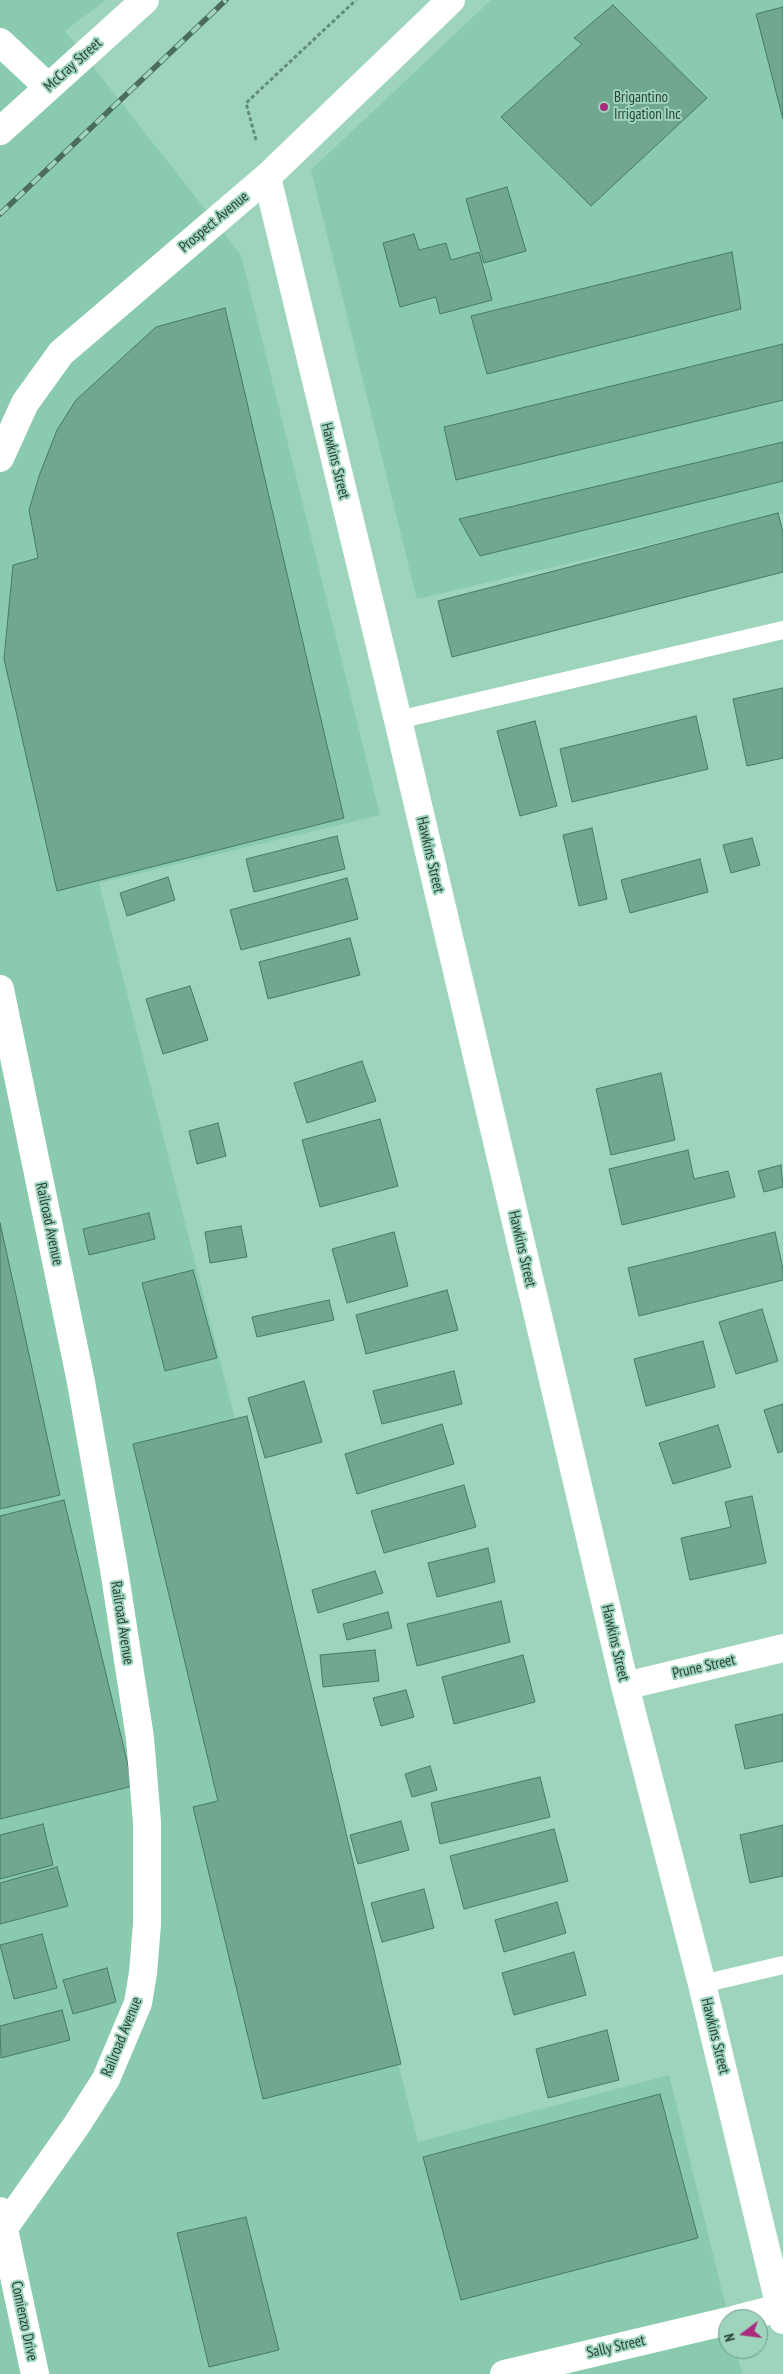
<!DOCTYPE html>
<style>
body{margin:0}
#map{position:relative;width:783px;height:2374px;overflow:hidden;background:#9dd4bb;font-family:"PT Sans Narrow",sans-serif}
canvas{display:block}
.north{position:absolute;left:718px;top:2309px;width:50px;height:50px;box-sizing:border-box;background:#9dd4bb;border:1px solid #6f9986;border-radius:50%;rotate:255deg;font-size:14px;font-weight:700;line-height:20px;text-align:center;color:#2a4137}
.north::after{content:'';display:block;margin:auto;width:18px;height:22px;background:#a82b7d;clip-path:polygon(50% 0,100% 100%,50% 72%,0 100%)}
</style>
<div id="map">
<canvas width="783" height="2374"></canvas>
<div class="north">N</div>
</div>
<script>
const c = document.querySelector('canvas').getContext('2d');
c.lineJoin = 'round';
function fill(path, color) { c.fillStyle = color; c.fill(path, 'evenodd'); }
const poly = rows => new Path2D(rows.map(r => 'M' + r).join(''));
function stroke(path, color, width, dash) { c.strokeStyle = color; c.lineWidth = width; c.lineCap = dash ? 'butt' : 'round'; c.setLineDash(dash || []); c.stroke(path); }
function label(font, color, halo, rows, align = 'center') {
  c.font = font + ' "PT Sans Narrow",sans-serif'; c.lineWidth = 4; c.setLineDash([]); c.textBaseline = 'middle'; c.strokeStyle = halo; c.fillStyle = color; for (const [text, x, y, turn = 0] of rows) {
    c.save(); c.translate(x, y); c.rotate((+turn || 0) * Math.PI / 180); c.textAlign = isNaN(turn) ? turn : align; if (halo) c.strokeText(text, 0, 0); c.fillText(text, 0, 0); c.restore();
  }
}
const built = poly([
 [0,0,106,0,65,31,241,255,380,815,99,883,418,2142,669,2075,729,2319,728,2349,736,2349,742,2374,0,2374],
 [491,0,783,0,783,513,417,599,311,170]
]);
const building = poly([
 [613,5,707,98,591,206,501,117,582,44,574,38,613,5],
 [783,7,783,119,756,14,783,7],
 [507,187,526,251,484,263,466,199,507,187],
 [414,234,419,250,446,243,451,260,479,252,492,300,440,314,436,297,400,307,383,243,414,234],
 [732,252,741,309,487,374,471,316,732,252],
 [225,308,344,818,57,891,4,659,13,565,38,558,29,510,39,476,57,430,76,400,156,327,225,308],
 [783,344,783,400,456,480,444,427,783,344],
 [783,442,783,481,480,556,459,519,783,442],
 [778,513,783,532,783,572,452,657,438,601,778,513],
 [783,688,783,758,747,766,733,699,783,688],
 [696,716,708,769,572,802,560,749,696,716],
 [535,721,557,806,520,816,497,731,535,721],
 [592,828,607,899,579,906,563,835,592,828],
 [337,836,345,869,254,892,246,859,337,836],
 [752,838,760,865,731,873,723,845,752,838],
 [700,859,708,892,630,913,621,880,700,859],
 [168,877,175,900,127,916,120,893,168,877],
 [347,878,358,919,241,950,230,910,347,878],
 [350,938,360,975,268,999,259,962,350,938],
 [190,986,208,1040,163,1054,146,999,190,986],
 [362,1061,376,1101,307,1123,294,1083,362,1061],
 [661,1073,675,1140,611,1155,596,1089,661,1073],
 [380,1119,398,1186,320,1207,302,1140,380,1119],
 [218,1123,226,1156,197,1164,189,1131,218,1123],
 [688,1150,694,1179,728,1171,735,1197,622,1225,609,1169,688,1150],
 [781,1165,783,1187,764,1192,758,1171,781,1165],
 [149,1213,155,1239,89,1255,83,1229,149,1213],
 [0,1223,60,1495,0,1509,0,1223],
 [241,1226,247,1257,210,1263,205,1232,241,1226],
 [394,1232,408,1286,347,1303,332,1249,394,1232],
 [775,1232,783,1269,783,1280,639,1316,628,1268,775,1232],
 [193,1270,217,1358,165,1371,142,1283,193,1270],
 [447,1290,458,1330,366,1354,356,1315,447,1290],
 [329,1300,334,1320,257,1337,252,1317,329,1300],
 [762,1309,778,1361,736,1374,719,1322,762,1309],
 [703,1341,715,1387,646,1406,634,1359,703,1341],
 [454,1371,462,1404,382,1424,373,1391,454,1371],
 [304,1381,322,1442,265,1458,248,1398,304,1381],
 [783,1404,783,1451,778,1453,764,1410,783,1404],
 [247,1416,401,2064,263,2099,193,1807,218,1801,133,1444,247,1416],
 [442,1424,454,1464,357,1494,345,1454,442,1424],
 [718,1425,731,1467,673,1484,659,1443,718,1425],
 [464,1485,476,1527,384,1553,371,1511,464,1485],
 [752,1496,766,1563,690,1580,681,1538,731,1527,725,1502,752,1496],
 [64,1500,133,1786,0,1819,0,1516,64,1500],
 [488,1548,495,1582,437,1597,428,1563,488,1548],
 [375,1571,383,1593,318,1613,312,1590,375,1571],
 [501,1601,510,1642,417,1666,407,1624,501,1601],
 [388,1612,392,1628,347,1640,343,1624,388,1612],
 [375,1650,379,1681,323,1687,320,1655,375,1650],
 [523,1655,535,1702,454,1724,442,1677,523,1655],
 [406,1690,414,1717,381,1726,373,1698,406,1690],
 [783,1714,783,1761,745,1769,735,1725,783,1714],
 [430,1766,437,1790,412,1797,405,1774,430,1766],
 [540,1777,550,1817,440,1844,431,1803,540,1777],
 [401,1821,409,1850,358,1864,350,1835,401,1821],
 [43,1824,53,1865,0,1879,0,1835,43,1824],
 [783,1825,783,1876,750,1883,740,1835,783,1825],
 [554,1829,568,1881,464,1909,450,1856,554,1829],
 [57,1867,68,1906,0,1924,0,1883,57,1867],
 [424,1889,434,1928,382,1942,371,1903,424,1889],
 [557,1902,566,1933,504,1952,495,1920,557,1902],
 [42,1934,57,1988,14,1999,0,1945,42,1934],
 [574,1952,586,1995,514,2015,502,1973,574,1952],
 [107,1968,116,2002,73,2014,63,1980,107,1968],
 [62,2010,70,2040,1,2058,0,2026,62,2010],
 [607,2030,619,2080,548,2098,536,2049,607,2030],
 [660,2094,698,2238,461,2300,423,2157,660,2094],
 [246,2217,279,2350,209,2367,177,2233,246,2217]
]);
const path = poly([
 [256,140,246,103,356,0]
]);
const service = poly([
 [398,720,783,630],
 [702,1984,783,1965]
]);
const minor = poly([
 [0,42,48,87],
 [267,177,398,720,625,1686,702,1984,783,2320],
 [0,989,81,1382,114,1569,140,1738,147,1822,147,1924,143,1973,138,2003,106,2079,76,2126,4,2228],
 [625,1686,783,1648],
 [0,2211,35,2374],
 [736,2319,783,2307],
 [504,2374,728,2321]
]);
const tertiary = poly([
 [0,131,145,0],
 [0,458,25,403,61,353,267,177,451,0]
]);
const rail = poly([
 [0,214,226,0]
]);
const markers = [
 [604,107,5,"#a82b7d"]
];
const streetNames = [
 ["McCray Street",73,65,-42],
 ["Prospect Avenue",214,222,-40],
 ["Hawkins Street",335,461,76],
 ["Hawkins Street",430,855,77],
 ["Railroad Avenue",49,1224,78],
 ["Hawkins Street",522,1249,77],
 ["Railroad Avenue",122,1623,81],
 ["Hawkins Street",615,1643,77],
 ["Prune Street",704,1667,-13],
 ["Hawkins Street",715,2036,76],
 ["Railroad Avenue",122,2037,-68],
 ["Comienzo Drive",24,2321,78],
 ["Sally Street",616,2347,-13]
];
const poiNames = [
 ["Brigantino",614,98],
 ["Irrigation Inc",614,115]
];
fill(built, '#8acaae');
fill(building, '#71a68f');
stroke(building, '#467b64', 1);
stroke(path, '#648c7a', 3, [4, 2.5]);
stroke(service, '#fff', 18);
stroke(minor, '#fff', 28);
stroke(tertiary, '#fff', 28);
stroke(rail, '#4b6b5d', 5.5);
stroke(rail, '#9dd4bb', 4, [11]);
for (const [x, y, r, color] of markers) { const dot = new Path2D(); dot.arc(x, y, r, 0, 2 * Math.PI); c.fillStyle = color; c.fill(dot); stroke(dot, '#9dd4bb', 2); }
label('15px', '#2a4137', '#9dd4bb', streetNames);
label('15px', '#2a4137', '#9dd4bb', poiNames, 'left');
</script>
